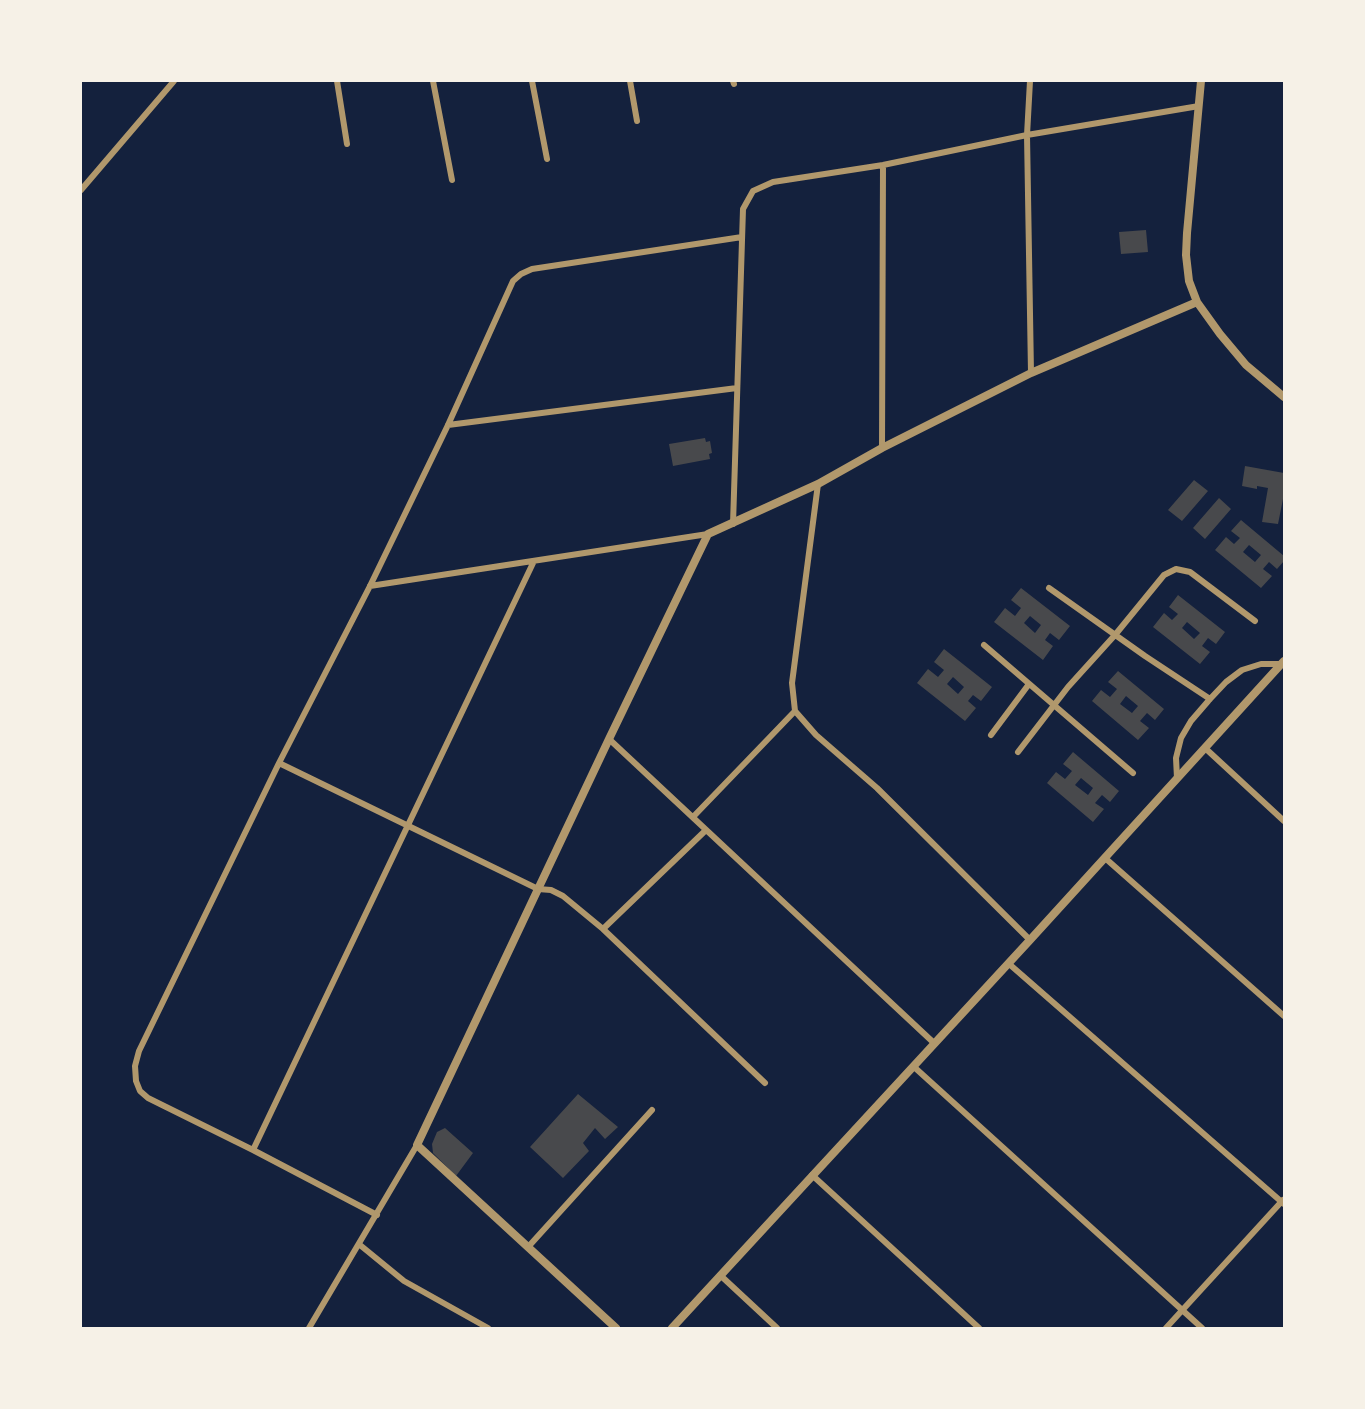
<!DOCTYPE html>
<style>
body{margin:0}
#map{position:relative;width:1365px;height:1409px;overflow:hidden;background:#14213d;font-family:Overpass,sans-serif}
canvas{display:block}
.frame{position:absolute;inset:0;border:82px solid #f6f1e7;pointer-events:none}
</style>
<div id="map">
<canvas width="1365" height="1409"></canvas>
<div class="frame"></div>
</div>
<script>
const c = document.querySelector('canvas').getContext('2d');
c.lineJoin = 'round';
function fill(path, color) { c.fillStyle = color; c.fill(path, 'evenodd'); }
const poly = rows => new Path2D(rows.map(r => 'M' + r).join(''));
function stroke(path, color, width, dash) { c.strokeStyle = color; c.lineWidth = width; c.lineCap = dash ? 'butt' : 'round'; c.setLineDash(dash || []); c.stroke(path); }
const building = poly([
 [1146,230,1148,252,1121,254,1119,232],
 [705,438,706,442,710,441,712,453,709,454,710,459,673,466,669,444],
 [1245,466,1284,473,1284,494,1278,524,1262,522,1268,488,1257,486,1257,489,1242,486],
 [1194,480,1208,491,1182,521,1168,510],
 [1219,498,1231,509,1205,539,1193,528],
 [1241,520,1284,556,1284,561,1277,569,1269,562,1263,569,1272,576,1261,588,1215,550,1226,537,1234,544,1240,538,1231,531],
 [1249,545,1261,555,1255,562,1243,552],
 [1021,588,1070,626,1059,640,1050,633,1045,640,1053,646,1043,660,994,622,1005,608,1015,616,1021,608,1011,600],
 [1030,616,1041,625,1035,633,1024,623],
 [1178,595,1225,632,1216,644,1208,638,1202,646,1210,652,1200,664,1153,627,1164,613,1172,620,1178,614,1169,607],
 [1187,622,1200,633,1194,639,1182,628],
 [944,649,992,687,981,701,973,695,968,701,976,708,965,721,917,683,928,669,938,677,944,670,934,662],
 [953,677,964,687,958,694,947,684],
 [1118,671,1164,709,1155,720,1147,713,1140,721,1149,728,1138,740,1092,701,1101,690,1110,697,1117,689,1108,682],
 [1126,696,1138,706,1132,713,1120,704],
 [1073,752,1119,791,1110,802,1102,795,1095,803,1104,809,1093,822,1047,783,1056,772,1065,779,1072,771,1063,764],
 [1081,778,1093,788,1088,795,1075,785],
 [578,1094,618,1127,605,1139,595,1128,583,1143,589,1151,563,1178,530,1147],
 [445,1128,473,1153,456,1176,433,1153,432,1144,437,1132]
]);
const minor = poly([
 [337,81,347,144],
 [433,81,452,180],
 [532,81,547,159],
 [630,81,637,121],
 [733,81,734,84],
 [1030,81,1027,135,1031,373],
 [81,190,174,81],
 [448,425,737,388],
 [882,448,883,165],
 [818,484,792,683,795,711,816,735,877,788,1030,940],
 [733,524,743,209,753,191,773,182,883,165,1027,135,1199,106],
 [370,586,708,534],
 [1049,588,1145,656,1210,699],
 [984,645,1133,773],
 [991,735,1029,684],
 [609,739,934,1043],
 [1205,748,1284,821],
 [1018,752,1068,687,1115,635,1164,575,1176,569,1190,572,1255,621],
 [279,763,538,889,551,890,563,896,603,929,765,1083],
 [1177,778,1176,758,1181,738,1191,721,1210,699,1226,682,1242,670,1261,664,1282,664],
 [693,817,795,711],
 [1105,858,1284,1016],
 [603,929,706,830],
 [1008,963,1284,1204],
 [913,1066,1202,1328],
 [253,1150,534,561],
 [812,1175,979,1328],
 [377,1215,253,1150,148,1098,140,1091,136,1081,135,1066,139,1051,279,763,370,586,448,425,513,281,521,274,532,269,742,237],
 [360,1245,404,1281,488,1328],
 [529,1246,652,1110],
 [720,1275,777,1328],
 [309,1328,417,1145],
 [1166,1328,1283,1200]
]);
const tertiary = poly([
 [1201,81,1187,233,1186,255,1189,281,1197,302,1220,334,1246,365,1284,397],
 [616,1328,417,1145,609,739,708,534,818,484,882,448,1031,373,1197,302],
 [672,1328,1030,940,1284,661]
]);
fill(building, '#48494c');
stroke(minor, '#b1986c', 6);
stroke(tertiary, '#b1986c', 8);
</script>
